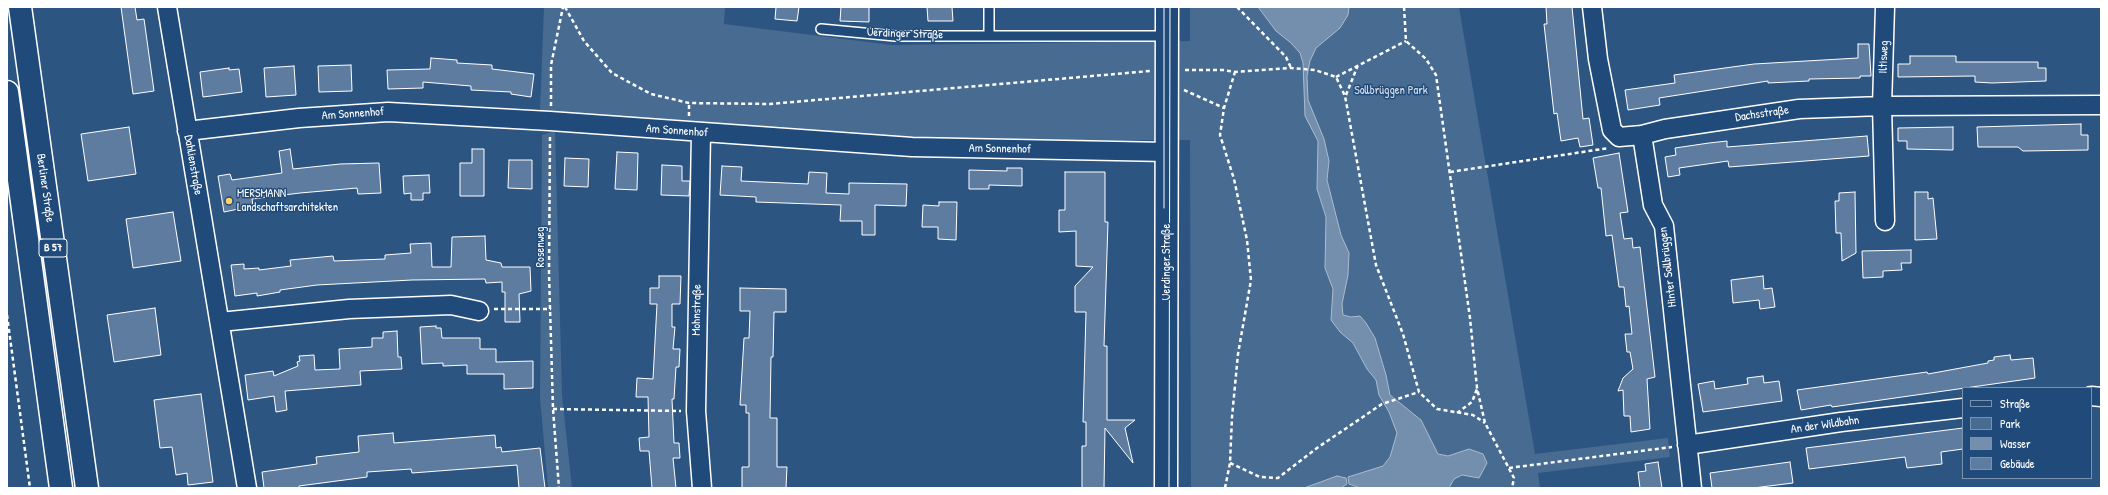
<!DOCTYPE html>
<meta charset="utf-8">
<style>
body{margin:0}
#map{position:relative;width:2108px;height:495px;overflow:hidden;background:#2c5582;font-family:"Patrick Hand",sans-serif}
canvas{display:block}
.frame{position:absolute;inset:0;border:8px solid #fff;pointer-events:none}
.legend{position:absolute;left:1962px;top:387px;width:130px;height:92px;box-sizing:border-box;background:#1f4a7a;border:1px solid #7992af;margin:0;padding:5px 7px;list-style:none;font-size:12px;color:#fff}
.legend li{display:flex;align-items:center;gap:8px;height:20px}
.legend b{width:20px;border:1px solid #7992af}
</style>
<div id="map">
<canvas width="2108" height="495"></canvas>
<div class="frame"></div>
<ul class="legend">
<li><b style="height:5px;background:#1f4a7a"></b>Straße</li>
<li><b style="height:11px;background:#486b92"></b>Park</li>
<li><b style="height:11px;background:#748fad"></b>Wasser</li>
<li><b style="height:11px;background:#5e7c9f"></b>Gebäude</li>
</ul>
</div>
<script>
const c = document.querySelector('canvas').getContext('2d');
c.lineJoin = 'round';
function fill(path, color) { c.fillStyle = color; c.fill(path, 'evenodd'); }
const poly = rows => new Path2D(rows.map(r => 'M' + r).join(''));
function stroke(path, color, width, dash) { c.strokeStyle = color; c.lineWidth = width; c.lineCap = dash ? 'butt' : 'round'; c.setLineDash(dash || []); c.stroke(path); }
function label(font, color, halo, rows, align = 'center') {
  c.font = font + ' "Patrick Hand",sans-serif'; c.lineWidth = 3; c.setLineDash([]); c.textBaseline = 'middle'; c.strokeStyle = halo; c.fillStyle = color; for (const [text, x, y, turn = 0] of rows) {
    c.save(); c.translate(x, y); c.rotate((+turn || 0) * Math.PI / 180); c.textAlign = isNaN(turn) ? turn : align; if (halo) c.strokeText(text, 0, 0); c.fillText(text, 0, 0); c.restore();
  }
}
const green = poly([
 [544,7,725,7,724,24,892,45,1190,41,1190,7,1258,7,1276,31,1291,43,1300,53,1303,63,1305,116,1318,141,1317,189,1326,217,1325,268,1333,289,1331,320,1340,332,1353,343,1367,369,1376,380,1379,395,1389,412,1397,433,1390,457,1383,466,1348,477,1349,484,1360,488,1341,488,1347,484,1337,476,1304,488,1191,488,1190,140,912,141,540,111],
 [1349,7,1459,7,1535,454,1668,438,1670,457,1538,473,1540,488,1449,488,1454,479,1462,475,1479,477,1447,456,1438,454,1421,420,1390,395,1386,375,1375,338,1360,316,1351,317,1343,315,1342,304,1348,275,1349,253,1341,235,1327,180,1329,161,1308,100,1307,76,1310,61,1316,48,1340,28,1348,15],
 [555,131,562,395,572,488,548,488,540,398,542,135]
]);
const water = poly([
 [1258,7,1349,7,1348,15,1340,28,1316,48,1310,61,1307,76,1308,100,1324,139,1329,161,1327,180,1341,235,1349,253,1348,275,1342,304,1343,315,1351,317,1360,316,1366,323,1375,338,1386,375,1390,395,1421,420,1438,454,1448,456,1469,449,1483,454,1487,463,1479,478,1462,475,1454,479,1449,488,1360,488,1349,484,1348,477,1383,466,1390,457,1397,433,1389,412,1379,395,1376,380,1367,369,1353,343,1340,332,1331,320,1333,289,1325,268,1326,217,1317,189,1318,141,1305,116,1303,63,1300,53,1291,43,1276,31,1258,7],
 [1337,476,1346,478,1347,484,1341,488,1304,488,1337,476]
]);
const building = poly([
 [121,7,135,7,137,20,144,19,154,91,133,94,121,7],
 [776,7,799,7,797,21,775,19,776,7],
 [841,7,869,7,869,22,840,21,841,7],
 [927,7,952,7,953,21,928,21,927,7],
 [1546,7,1572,7,1583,119,1589,118,1593,145,1580,147,1578,138,1561,141,1557,113,1554,114,1544,24,1547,24,1546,7],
 [1858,44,1869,44,1871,76,1860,76,1860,78,1809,79,1809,81,1768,83,1768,81,1659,98,1660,105,1628,110,1625,90,1675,83,1674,75,1754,64,1858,58,1858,44],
 [1910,56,1956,56,1956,62,2038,62,2038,68,2046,68,2046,81,1992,83,1975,82,1975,76,1898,77,1898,64,1910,64,1910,56],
 [431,58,457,60,457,63,492,65,492,69,534,74,531,97,511,94,511,92,471,90,471,86,423,82,423,88,388,89,387,70,430,69,431,58],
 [351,65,352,91,319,92,318,66,351,65],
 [294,66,296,95,266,97,264,68,294,66],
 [229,68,229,70,239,69,242,92,203,97,200,72,229,68],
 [2081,124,2081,135,2088,135,2088,150,2023,151,2018,147,1978,147,1977,127,2081,124],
 [129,127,136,174,88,181,81,134,129,127],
 [1953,127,1953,150,1907,149,1907,141,1898,141,1898,128,1953,127],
 [1867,136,1869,156,1729,167,1728,161,1679,168,1680,175,1668,177,1665,157,1676,155,1675,148,1709,143,1727,141,1727,147,1867,136],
 [290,149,293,169,340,164,379,163,381,193,358,194,357,188,300,193,252,199,253,206,224,212,218,176,230,174,232,180,282,173,279,151,290,149],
 [472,149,484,149,484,196,460,196,460,163,472,163,472,149],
 [617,152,638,153,637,190,615,189,617,152],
 [1619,153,1628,212,1620,213,1624,239,1632,238,1633,248,1640,247,1655,377,1647,379,1650,429,1631,432,1630,416,1624,416,1623,390,1618,391,1623,378,1633,369,1630,352,1627,352,1625,334,1632,334,1629,306,1626,307,1624,287,1619,287,1612,235,1606,236,1601,188,1598,188,1593,158,1619,153],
 [565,158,589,159,588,187,564,186,565,158],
 [509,160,532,160,532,189,508,188,509,160],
 [662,165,682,166,682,181,690,181,689,196,661,195,662,165],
 [722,166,742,167,741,181,808,184,809,172,827,173,826,193,849,194,849,183,907,184,906,206,875,205,875,235,862,235,862,221,840,221,841,205,756,202,756,197,720,195,722,166],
 [1007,168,1022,168,1022,186,989,185,989,189,969,189,969,170,1007,171,1007,168],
 [1065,172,1105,172,1105,222,1108,222,1104,346,1107,346,1107,420,1135,420,1125,428,1133,463,1105,428,1104,488,1082,488,1082,446,1086,446,1086,422,1083,422,1086,312,1075,312,1075,286,1093,267,1076,266,1076,231,1059,232,1059,210,1065,210,1065,172],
 [429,175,430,193,423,193,423,200,411,200,411,193,404,194,403,176,429,175],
 [1855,192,1856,253,1842,261,1841,233,1836,233,1835,201,1839,201,1839,193,1855,192],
 [1915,192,1928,192,1928,199,1933,198,1937,239,1915,240,1915,192],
 [939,202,957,202,956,240,938,239,938,227,922,227,923,205,939,206,939,202],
 [173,212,181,261,133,268,126,219,173,212],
 [485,236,486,260,501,263,502,267,530,267,531,291,519,294,520,322,505,322,505,292,502,292,502,282,486,283,485,279,412,280,317,285,280,290,280,292,257,296,257,293,235,296,231,265,244,264,244,269,259,268,259,270,291,266,290,260,333,256,334,261,385,259,385,255,411,253,410,244,431,243,432,267,451,267,452,237,485,236],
 [1911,250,1911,263,1901,263,1902,270,1883,271,1883,277,1863,278,1862,251,1911,250],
 [659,276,681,276,680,304,672,304,672,327,675,327,673,349,680,349,679,367,676,367,674,399,672,399,674,443,679,443,680,458,673,458,676,488,652,488,649,451,640,451,639,438,649,437,648,397,636,397,637,378,653,379,657,304,650,304,650,288,659,288,659,276],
 [1763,276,1764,289,1772,288,1775,307,1760,309,1759,300,1733,303,1731,280,1763,276],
 [740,288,786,289,786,312,774,312,773,357,771,357,770,418,777,418,777,467,787,467,786,488,742,488,742,467,749,467,749,413,746,413,746,405,740,405,744,338,749,338,750,311,740,311,740,288],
 [155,308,161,355,114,362,107,315,155,308],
 [436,326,436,328,441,328,442,338,480,338,480,349,496,349,496,362,533,361,533,388,504,389,504,374,467,374,467,365,443,366,443,363,422,364,420,327,436,326],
 [397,331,398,357,401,357,402,369,360,371,361,385,285,391,287,410,276,412,274,396,248,400,245,375,273,371,274,376,298,366,297,362,300,361,299,356,314,355,315,370,340,369,339,349,372,347,372,338,383,338,383,332,397,331],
 [2010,355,2011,360,2033,358,2035,378,1832,407,1831,405,1801,410,1797,390,1927,372,1928,374,1988,363,1988,361,1994,360,1994,357,2010,355],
 [1763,376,1764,383,1779,381,1782,401,1703,412,1698,384,1714,381,1715,389,1748,384,1747,378,1763,376],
 [201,394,213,482,188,485,187,473,176,475,172,447,160,448,154,400,201,394],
 [1963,428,1963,449,1941,452,1942,464,1907,468,1905,457,1809,469,1806,448,1963,428],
 [393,433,394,443,495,435,496,448,501,447,502,452,540,448,545,488,519,488,517,465,412,473,411,469,367,472,367,477,299,486,299,488,264,488,262,472,317,464,316,457,359,452,358,436,393,433],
 [1658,462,1662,488,1640,488,1638,472,1646,471,1645,464,1658,462],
 [1790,462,1793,483,1753,488,1712,488,1710,473,1790,462]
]);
const path = poly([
 [565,7,584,41,612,73,651,94,689,103,770,104,1150,71],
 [1237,7,1286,57,1291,68],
 [1404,7,1406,41,1426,59,1436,75,1470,318,1477,388,1485,423,1514,478,1512,488],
 [1185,70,1223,70,1235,72,1291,68,1315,70,1336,77,1345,96,1376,265,1403,334,1419,392,1437,409,1473,415,1485,423],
 [1336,77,1406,41],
 [1184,90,1224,108],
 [1346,95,1358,65],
 [551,106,551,65,563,7],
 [689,116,689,103],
 [550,137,549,273,553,409,559,488],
 [1450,172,1609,148],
 [494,309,551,309],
 [7,315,30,488],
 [553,409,681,411],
 [1457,413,1472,402,1477,389],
 [1230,463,1260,477,1278,478,1317,448,1382,404,1419,392],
 [1509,468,1672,447],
 [1225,488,1230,463,1232,417,1238,354,1251,280,1247,240,1234,179,1220,135,1224,108,1235,72]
]);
const service = poly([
 [989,7,989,36],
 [821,29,895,36,1167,36]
]);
const minor = poly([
 [167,7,247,488],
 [1592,7,1598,59,1612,130,1619,137,1642,135,1653,205,1664,226,1692,488],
 [187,131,299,118,388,112,550,121,912,147,1167,152],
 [701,133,696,411,702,488],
 [1642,135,1665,129,1799,109,1882,106,2101,105],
 [1885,221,1882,106,1885,7],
 [220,322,349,309,451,305,479,311],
 [2091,396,2101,397],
 [1687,445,1841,422,1963,408]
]);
const secondary = poly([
 [1166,488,1167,7]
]);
const primary = poly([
 [20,7,87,488],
 [7,92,61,488]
]);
const tram = poly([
 [1164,7,1164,208],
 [1169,488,1170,7]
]);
const markers = [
 [229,201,4,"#ffd166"]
];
const shields = [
 [53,248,28]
];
const shieldNames = [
 ["B 57",53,248]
];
const streetNames = [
 ["Uerdinger Straße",905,34,2],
 ["Iltisweg",1884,57,-88],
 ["Am Sonnenhof",353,114,-4],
 ["Dachsstraße",1762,114,-8],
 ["Am Sonnenhof",677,131,4],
 ["Am Sonnenhof",1000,149,1],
 ["Dahlienstraße",193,165,80],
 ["Berliner Straße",45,188,82],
 ["Rosenweg",541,247,-90],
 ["Uerdinger Straße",1167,262,-90],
 ["Hinter Sollbrüggen",1668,267,-97],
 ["Mohnstraße",697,310,-89],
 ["An der Wildbahn",1825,425,-8]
];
const parkNames = [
 ["Sollbrüggen Park",1391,91]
];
const poiNames = [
 ["MERSMANN",237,194],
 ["Landschaftsarchitekten",237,208]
];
fill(green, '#486b92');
fill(water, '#748fad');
stroke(water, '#acbcce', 1);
fill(building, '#5e7c9f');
stroke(building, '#fff', 1);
stroke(service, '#fff', 12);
stroke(minor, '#fff', 21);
stroke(secondary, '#fff', 25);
stroke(primary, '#fff', 25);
stroke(path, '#fff', 2.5, [4, 3]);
stroke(service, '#1f4a7a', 9);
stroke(minor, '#1f4a7a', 18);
stroke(secondary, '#1f4a7a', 22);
stroke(primary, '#1f4a7a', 22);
stroke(tram, '#fff', 1);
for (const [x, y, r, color] of markers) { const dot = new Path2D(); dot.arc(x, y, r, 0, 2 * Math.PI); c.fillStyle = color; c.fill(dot); stroke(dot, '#1f4a7a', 1.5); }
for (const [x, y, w] of shields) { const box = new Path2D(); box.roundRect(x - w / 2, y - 9, w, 18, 3); c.fillStyle = '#1f4a7a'; c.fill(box); stroke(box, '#fff', 1); }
label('bold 11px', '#fff', null, shieldNames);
label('12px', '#fff', '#1f4a7a', streetNames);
label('12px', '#dae1e9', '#1f4a7a', parkNames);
label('12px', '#fff', '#1f4a7a', poiNames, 'left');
</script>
